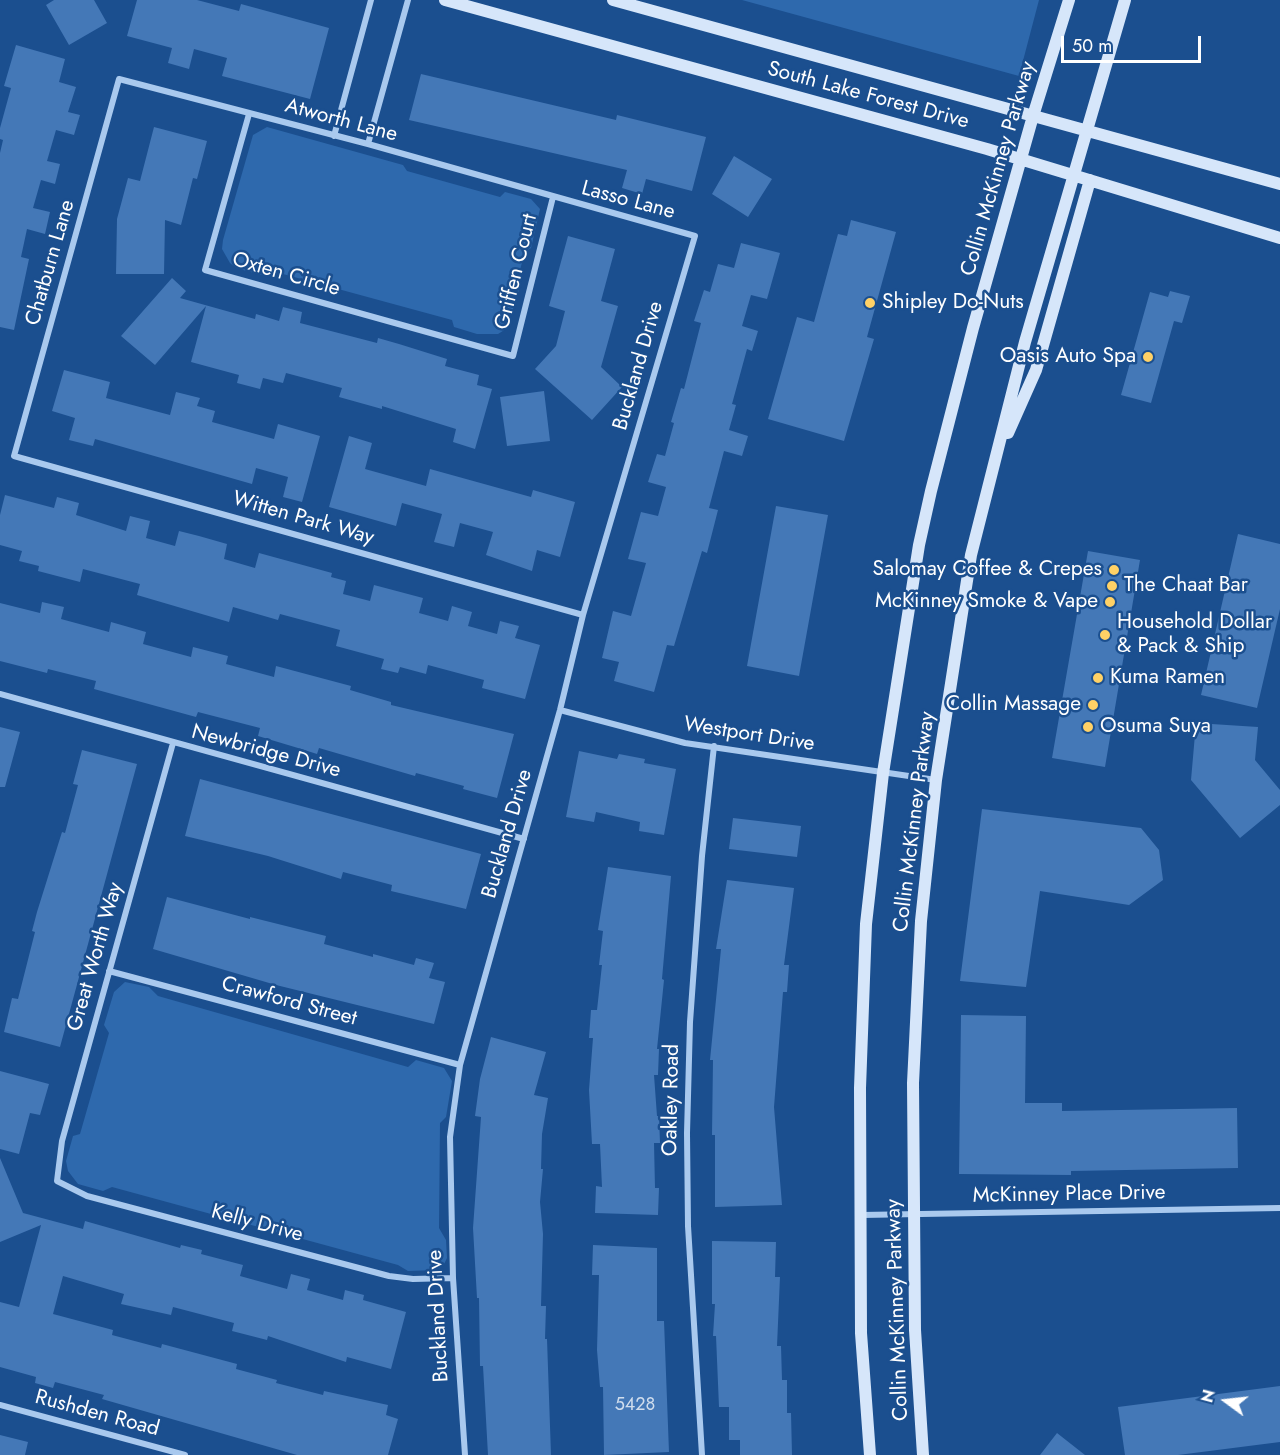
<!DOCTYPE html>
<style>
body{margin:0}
#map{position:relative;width:1280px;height:1455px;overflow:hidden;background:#1b4f8f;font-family:Jost,sans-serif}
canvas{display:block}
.north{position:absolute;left:1196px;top:1371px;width:60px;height:60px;-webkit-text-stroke:4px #1b4f8f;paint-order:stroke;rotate:285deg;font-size:16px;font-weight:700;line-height:24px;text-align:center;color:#fff}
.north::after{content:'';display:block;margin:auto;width:21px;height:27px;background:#fff;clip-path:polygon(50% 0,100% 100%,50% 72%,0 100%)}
.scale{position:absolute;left:1061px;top:36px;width:140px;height:27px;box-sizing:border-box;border:3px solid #fff;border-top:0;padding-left:8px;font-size:18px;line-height:21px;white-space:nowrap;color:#fff;-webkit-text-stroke:4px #1b4f8f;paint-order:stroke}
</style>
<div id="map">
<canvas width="1280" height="1455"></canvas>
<div class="north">N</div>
<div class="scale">50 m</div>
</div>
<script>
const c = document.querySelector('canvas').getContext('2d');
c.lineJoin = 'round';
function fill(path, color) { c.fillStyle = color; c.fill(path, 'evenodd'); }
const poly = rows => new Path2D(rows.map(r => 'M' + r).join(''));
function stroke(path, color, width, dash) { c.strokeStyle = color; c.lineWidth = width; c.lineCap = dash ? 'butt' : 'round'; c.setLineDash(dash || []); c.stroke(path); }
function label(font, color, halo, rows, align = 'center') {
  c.font = font + ' Jost,sans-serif'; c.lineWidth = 5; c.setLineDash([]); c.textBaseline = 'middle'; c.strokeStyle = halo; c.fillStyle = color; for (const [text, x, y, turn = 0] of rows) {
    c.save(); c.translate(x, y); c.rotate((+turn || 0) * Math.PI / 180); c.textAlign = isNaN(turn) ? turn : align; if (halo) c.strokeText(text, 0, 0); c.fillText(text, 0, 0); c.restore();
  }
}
const green = poly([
 [742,0,1039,0,1019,76],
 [267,127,403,165,407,171,500,197,505,192,531,199,540,209,531,248,525,252,516,284,519,292,506,329,498,334,477,334,454,327,452,320,272,271,265,276,236,268,230,263,222,249,223,240,253,135],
 [125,982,149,987,158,996,408,1067,416,1060,444,1068,452,1081,446,1117,440,1123,439,1228,446,1240,447,1258,444,1264,438,1270,408,1271,398,1265,112,1187,103,1191,78,1184,68,1171,66,1161,73,1136,80,1134,109,1033,104,1025,114,992]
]);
const building = poly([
 [54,0,94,0,107,23,69,45,46,5],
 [137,0,197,0,239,11,241,4,329,28,310,99,222,76,227,58,194,49,189,69,168,63,172,48,127,36],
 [16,45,65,59,59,82,76,87,68,112,80,115,74,135,56,130,47,161,60,164,55,184,41,180,33,208,50,212,45,234,27,229,21,257,29,259,14,330,0,327,0,153,3,140,0,139,0,128,11,88,4,86],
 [421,74,616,120,617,115,706,137,692,191,646,179,642,194,622,188,627,170,409,120],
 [154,127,207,141,197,179,193,178,181,225,165,220,164,274,116,274,117,219,128,178,140,181],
 [734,156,772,179,748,217,712,194],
 [851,220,896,232,867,337,874,339,844,441,768,419,797,317,814,322,838,234,847,236],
 [568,236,615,249,601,301,618,306,601,367,622,387,592,420,535,369,556,346,565,311,549,306],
 [741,243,780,253,767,299,751,295,742,326,758,331,752,351,747,349,732,404,736,405,729,430,748,436,742,456,724,451,709,508,718,510,707,553,702,551,674,646,667,645,654,692,614,681,619,662,602,658,613,611,631,616,646,563,628,559,641,512,658,516,666,487,648,482,657,454,665,456,674,423,671,422,681,388,684,389,701,323,694,321,704,290,710,292,718,264,734,268],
 [172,278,186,291,180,298,255,319,256,314,279,321,283,307,302,312,300,323,377,343,378,338,399,344,447,359,445,366,479,375,477,385,492,389,475,449,453,442,456,429,382,406,382,409,339,397,342,388,286,373,283,383,263,378,260,389,237,383,239,375,191,362,206,306,155,365,121,336],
 [1170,291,1190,296,1182,323,1174,321,1151,403,1121,395,1150,292,1168,297],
 [64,370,110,382,106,398,170,415,176,392,200,398,197,406,215,411,212,422,274,439,278,424,320,436,302,502,283,497,288,477,256,468,252,484,95,439,93,446,69,440,75,418,52,411],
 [544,391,550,441,507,446,500,397],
 [349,436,372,443,365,469,426,486,430,469,531,497,533,490,575,502,560,557,537,550,532,571,486,555,493,532,460,523,454,547,434,542,442,514,402,503,396,526,329,507],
 [5,495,54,508,57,497,79,503,76,515,126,531,130,516,150,521,146,538,175,546,179,531,199,536,227,544,224,559,255,568,259,553,332,573,331,577,346,581,343,594,370,601,374,585,423,598,419,613,448,621,452,606,472,612,468,626,497,634,500,621,519,626,515,638,540,645,525,699,482,688,484,680,428,665,426,674,400,667,398,673,381,669,384,659,336,646,340,630,280,614,278,620,233,607,229,622,137,595,140,584,83,569,80,582,38,571,39,566,19,561,22,551,0,545,0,515],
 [776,506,828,515,799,676,747,666],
 [1238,534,1280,544,1280,609,1257,708,1201,695],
 [1088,551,1140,560,1105,767,1052,758],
 [42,602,64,607,61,619,109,632,111,622,146,632,143,644,191,657,193,647,228,656,226,664,274,677,276,666,351,686,350,690,391,702,391,705,514,734,497,798,463,789,464,786,416,773,415,776,319,748,317,754,298,748,258,736,260,728,198,712,196,717,94,689,96,681,48,669,47,673,0,661,0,603,40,613],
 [1196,723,1258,727,1255,760,1280,790,1280,805,1240,838,1191,780],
 [0,727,20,732,5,787,0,787],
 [82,750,137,764,60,1047,4,1032,12,998,18,999,35,932,32,931,37,912,62,832,65,833,78,785,73,784],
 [579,751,617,759,619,754,645,759,644,763,676,769,664,835,639,831,640,822,596,812,594,822,566,817],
 [200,779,481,854,466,909,391,891,392,885,343,872,341,879,268,856,185,836],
 [982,809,1141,828,1159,850,1163,880,1129,905,1040,891,1026,987,960,981],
 [733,818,801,826,797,857,729,849],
 [608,867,671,876,662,979,664,980,657,1049,659,1049,658,1075,654,1075,657,1116,659,1116,660,1143,654,1143,655,1188,659,1188,658,1215,595,1213,596,1186,602,1187,600,1144,592,1144,589,1090,593,1038,589,1038,591,1010,597,1010,602,965,599,965,603,931,598,930],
 [727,880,794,888,784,965,789,965,787,992,783,992,774,1107,782,1205,715,1207,715,1135,712,1135,713,1060,710,1060,721,949,716,949],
 [167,897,250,919,250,917,326,936,324,944,373,957,373,954,414,965,416,958,434,963,429,978,445,982,434,1024,276,985,153,949],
 [961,1015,1026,1016,1025,1103,1062,1103,1062,1111,1237,1108,1238,1168,1071,1171,1071,1175,959,1174],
 [491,1037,546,1052,534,1095,548,1098,542,1134,541,1169,543,1169,540,1202,543,1234,541,1306,546,1306,545,1339,547,1339,551,1455,488,1455,483,1366,480,1366,479,1298,477,1298,473,1228,481,1117,475,1116,480,1079],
 [0,1071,49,1084,40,1115,30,1113,19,1154,0,1149],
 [0,1158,23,1213,83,1229,85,1221,180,1248,181,1245,202,1250,201,1254,243,1265,240,1276,287,1289,291,1274,310,1279,307,1290,343,1300,345,1290,364,1295,363,1300,406,1312,391,1369,347,1357,346,1362,268,1336,267,1340,232,1331,234,1323,173,1307,171,1315,121,1304,124,1294,63,1276,53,1314,113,1330,112,1335,161,1348,162,1344,237,1364,236,1369,277,1380,276,1383,323,1395,324,1391,388,1405,386,1415,398,1419,388,1455,297,1455,102,1399,104,1395,55,1382,53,1388,35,1383,36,1377,0,1367,0,1302,19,1307,41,1225,0,1242],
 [712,1241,776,1242,775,1277,780,1277,777,1346,781,1346,782,1380,787,1380,787,1413,791,1413,792,1455,740,1455,740,1440,729,1440,729,1407,719,1407,716,1336,713,1336,715,1304,712,1304],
 [593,1245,657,1248,657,1321,664,1321,669,1452,604,1455,603,1387,600,1387,597,1350,599,1275,592,1275],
 [1280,1386,1280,1442,1178,1455,1125,1455,1118,1407],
 [1057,1433,1085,1455,1040,1455],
 [0,1435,28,1442,25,1455,0,1455]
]);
const street = poly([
 [249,114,205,270,513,356,553,197],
 [334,136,371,0],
 [368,144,408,0],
 [0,694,524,839],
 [560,710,685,743,936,780],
 [173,743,62,1141,57,1181,87,1196,389,1276,413,1279,453,1278],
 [109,971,460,1065],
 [861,1215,1280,1208],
 [0,1405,185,1455],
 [465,1455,453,1278,450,1137,460,1065,560,710,583,615,695,236,368,144,119,79,14,456,583,615],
 [702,1455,688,1226,687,1133,690,1022,702,856,714,746]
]);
const secondary = poly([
 [445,0,987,149,1280,238],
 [613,0,1280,184],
 [1008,433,1036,370,1090,180],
 [870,1455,861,1333,860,1088,866,924,883,773,919,545,931,491,973,328,1033,116,1069,0],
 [923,1455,915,1330,913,1083,921,921,936,780,971,555,1025,342,1125,0]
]);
const markers = [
 [870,303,6,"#ffd166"],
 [1148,357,6,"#ffd166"],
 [1114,570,6,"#ffd166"],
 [1112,586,6,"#ffd166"],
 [1110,602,6,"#ffd166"],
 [1105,635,6,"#ffd166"],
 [1098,678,6,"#ffd166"],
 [1093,705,6,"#ffd166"],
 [1088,727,6,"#ffd166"]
];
const numberNames = [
 ["5428",635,1406]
];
const streetNames = [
 ["South Lake Forest Drive",868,96,15],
 ["Atworth Lane",341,121,15],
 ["Collin McKinney Parkway",999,169,-74],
 ["Lasso Lane",628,201,15],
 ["Chatburn Lane",51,263,-74],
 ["Griffen Court",517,272,-76],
 ["Oxten Circle",286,275,16],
 ["Buckland Drive",639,366,-74],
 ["Witten Park Way",303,519,16],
 ["Westport Drive",749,735,9],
 ["Newbridge Drive",266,752,15],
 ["Collin McKinney Parkway",915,822,-83],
 ["Buckland Drive",508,834,-74],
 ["Great Worth Way",96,957,-74],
 ["Crawford Street",289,1002,15],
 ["Oakley Road",672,1100,-89],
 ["McKinney Place Drive",1069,1195,-1],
 ["Kelly Drive",257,1224,15],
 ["Collin McKinney Parkway",898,1310,-92],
 ["Buckland Drive",439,1316,-93],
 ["Rushden Road",97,1414,15]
];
const poiNames = [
 ["Shipley Do-Nuts",882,303],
 ["Oasis Auto Spa",1136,357,"right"],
 ["Salomay Coffee & Crepes",1102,570,"right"],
 ["The Chaat Bar",1124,586],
 ["McKinney Smoke & Vape",1098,602,"right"],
 ["Household Dollar",1117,623],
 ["& Pack & Ship",1117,647],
 ["Kuma Ramen",1110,678],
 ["Collin Massage",1081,705,"right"],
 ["Osuma Suya",1100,727]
];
fill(green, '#2e69ad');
fill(building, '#4478b7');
stroke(street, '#a9c9ee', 6);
stroke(secondary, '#d6e6fa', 12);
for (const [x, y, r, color] of markers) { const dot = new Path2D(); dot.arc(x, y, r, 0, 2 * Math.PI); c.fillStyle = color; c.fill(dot); stroke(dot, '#1b4f8f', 2); }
label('18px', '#d0dded', null, numberNames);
label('21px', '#fff', '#1b4f8f', streetNames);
label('21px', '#fff', '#1b4f8f', poiNames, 'left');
</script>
